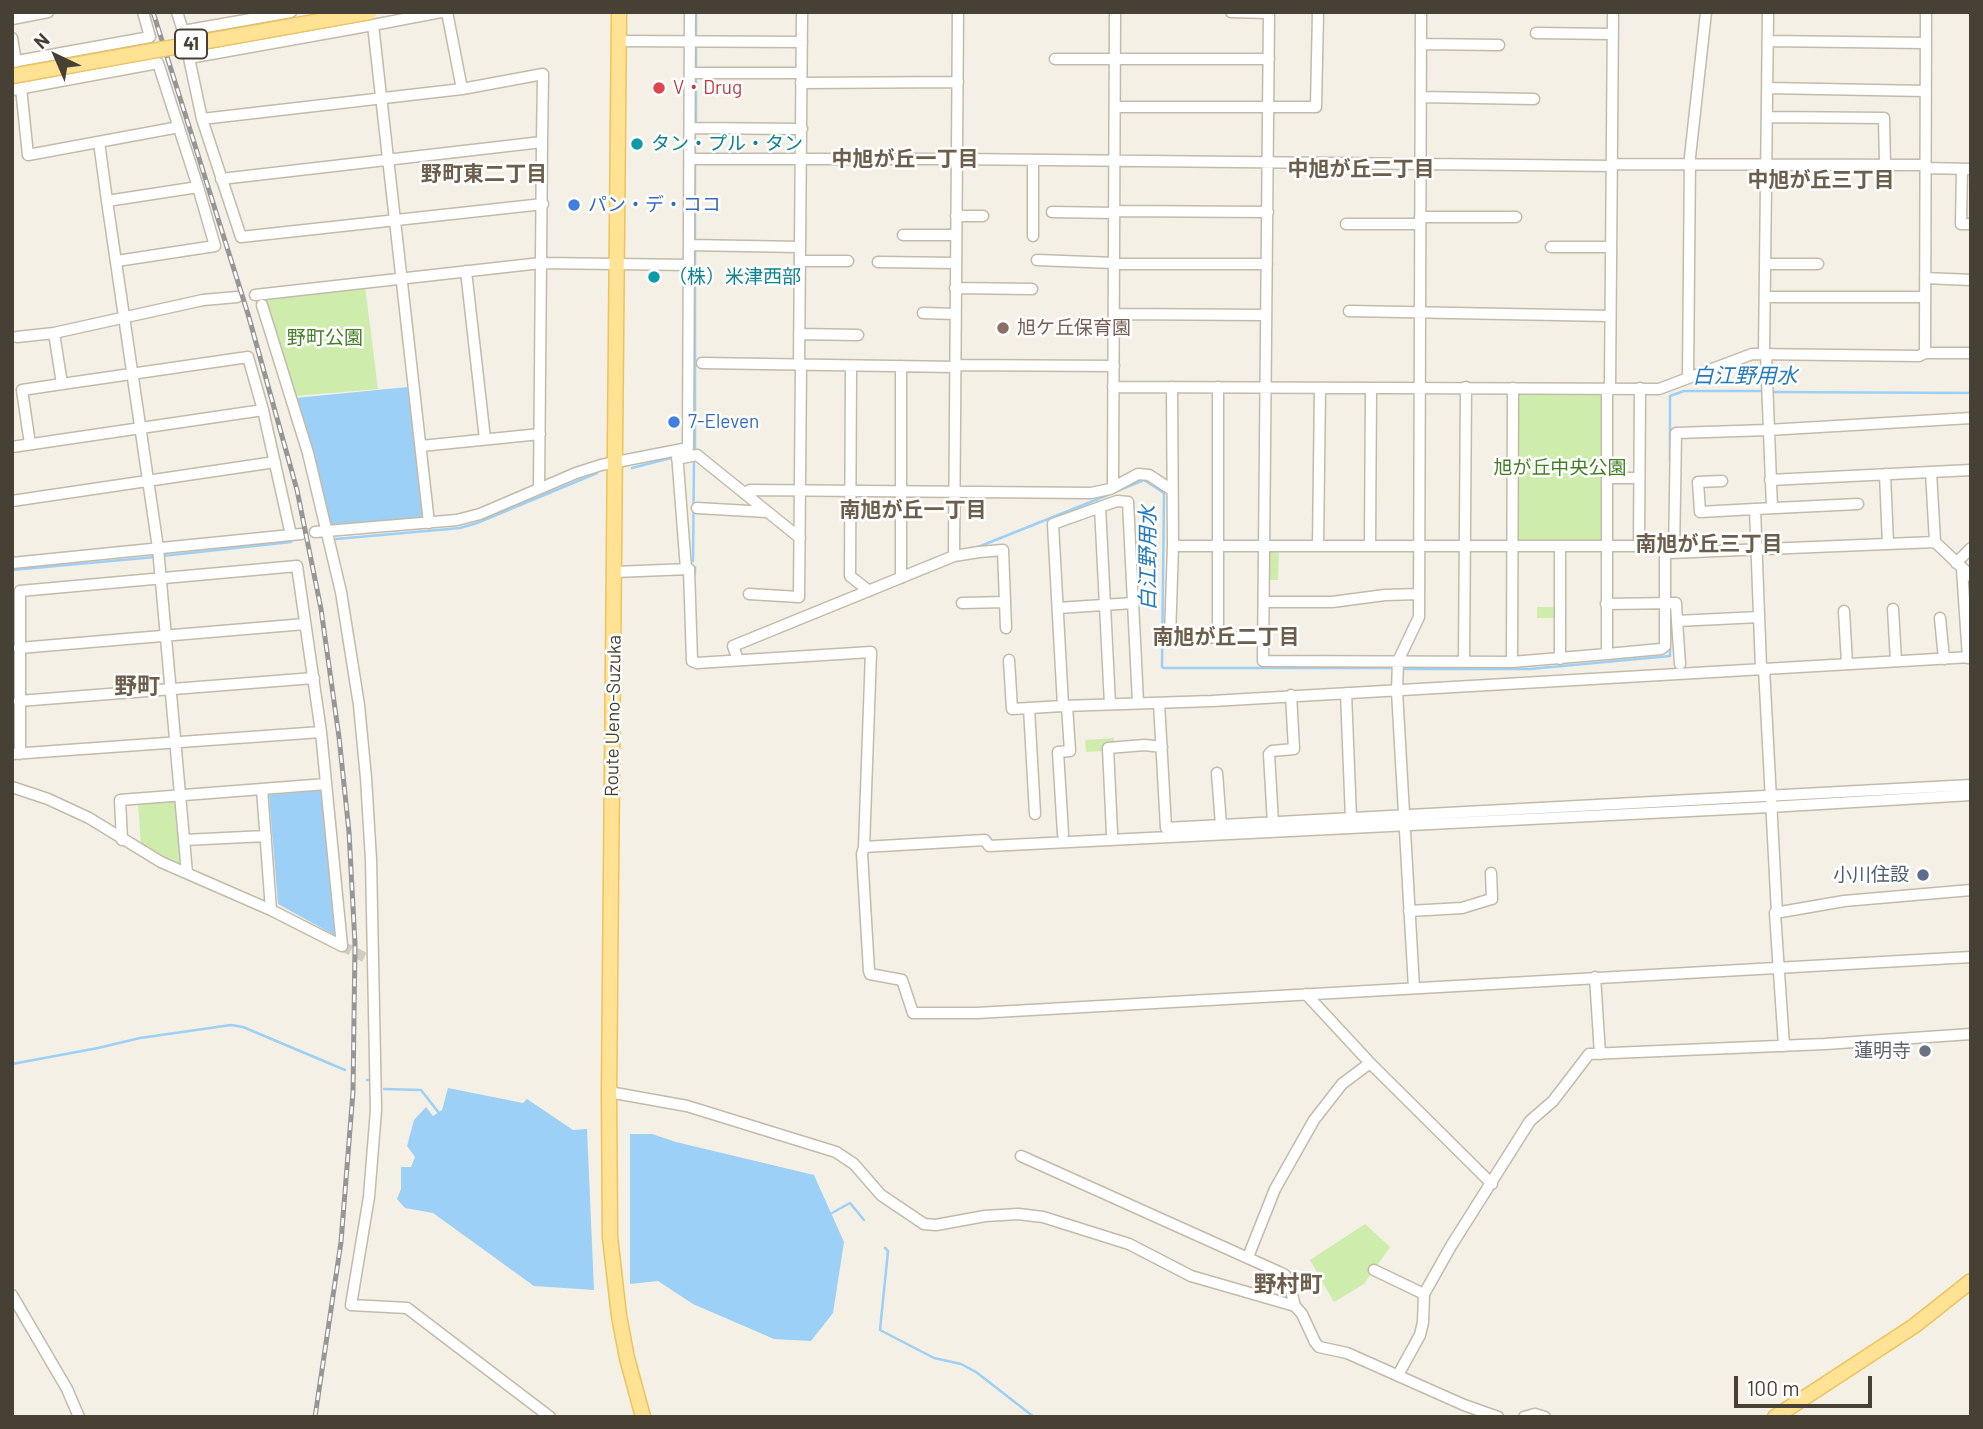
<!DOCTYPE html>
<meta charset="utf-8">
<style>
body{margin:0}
#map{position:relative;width:1983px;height:1429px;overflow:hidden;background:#f4f0e6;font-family:Barlow,sans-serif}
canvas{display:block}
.frame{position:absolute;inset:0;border:14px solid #474034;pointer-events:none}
.north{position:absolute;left:21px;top:21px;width:70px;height:70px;-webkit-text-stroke:5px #fff;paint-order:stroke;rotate:316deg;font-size:19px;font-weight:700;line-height:28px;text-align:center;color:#474034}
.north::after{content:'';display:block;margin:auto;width:24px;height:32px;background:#474034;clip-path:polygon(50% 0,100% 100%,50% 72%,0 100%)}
.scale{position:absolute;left:1734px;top:1376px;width:138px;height:32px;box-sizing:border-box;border:4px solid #474034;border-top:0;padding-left:9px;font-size:21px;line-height:24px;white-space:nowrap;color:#474034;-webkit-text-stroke:5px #fff;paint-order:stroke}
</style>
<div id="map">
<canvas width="1983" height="1429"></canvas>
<div class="frame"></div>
<div class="north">N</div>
<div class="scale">100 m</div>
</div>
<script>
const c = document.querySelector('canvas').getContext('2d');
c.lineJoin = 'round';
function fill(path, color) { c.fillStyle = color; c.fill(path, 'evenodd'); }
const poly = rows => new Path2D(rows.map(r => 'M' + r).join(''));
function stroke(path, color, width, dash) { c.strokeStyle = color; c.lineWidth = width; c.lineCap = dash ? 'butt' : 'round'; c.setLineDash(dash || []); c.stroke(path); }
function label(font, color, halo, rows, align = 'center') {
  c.font = font + ' Barlow,"Noto Sans JP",sans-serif'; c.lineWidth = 5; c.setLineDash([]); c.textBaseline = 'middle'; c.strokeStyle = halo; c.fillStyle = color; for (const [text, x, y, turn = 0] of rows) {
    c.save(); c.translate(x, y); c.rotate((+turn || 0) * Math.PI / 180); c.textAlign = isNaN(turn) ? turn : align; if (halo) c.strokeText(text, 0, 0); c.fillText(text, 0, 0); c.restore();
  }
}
const green = poly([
 [365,286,378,389,295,396,264,300,266,297],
 [1522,391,1602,392,1604,540,1598,543,1519,543,1516,541,1517,395],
 [1272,551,1279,551,1278,580,1268,580,1269,554],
 [1537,607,1556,607,1556,618,1537,618],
 [1114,738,1114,742,1104,744,1103,751,1086,752,1085,740],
 [173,799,176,802,181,860,177,866,141,845,138,802],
 [1365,1224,1390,1247,1364,1284,1334,1302,1310,1260]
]);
const water = poly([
 [408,387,424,514,421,517,329,525,295,398],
 [321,790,336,936,278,904,269,795],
 [448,1088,523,1103,527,1099,573,1130,587,1129,594,1290,534,1286,433,1213,405,1208,397,1199,401,1189,401,1167,411,1167,415,1157,407,1146,414,1120,426,1107,433,1116,442,1110],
 [630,1134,652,1134,676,1142,814,1175,844,1242,833,1313,811,1341,774,1339,693,1304,658,1281,630,1284]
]);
const stream = poly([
 [696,39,696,12],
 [696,46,696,70],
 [696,126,696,77],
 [695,154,695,133],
 [695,242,695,161],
 [1770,392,1971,393],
 [695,452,695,249],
 [1670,462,1670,396,1684,391,1764,391],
 [632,468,671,458],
 [1117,491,1144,480,1164,493,1162,667,1164,668,1391,668],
 [336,539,460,528,477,523,597,473],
 [978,547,1108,495],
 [162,556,291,542],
 [693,561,694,459],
 [695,567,695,574],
 [12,570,155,557],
 [1403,669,1530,669,1670,656,1670,647],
 [1597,810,1667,806],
 [12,1064,98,1048,140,1038,231,1025,243,1027,345,1070],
 [367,1080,368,1080],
 [384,1089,421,1090,439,1113],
 [832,1213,850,1203,864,1220],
 [885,1248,888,1251,880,1330,934,1358,961,1364,976,1372,1034,1417]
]);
const minorTunnel = poly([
 [342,946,366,958]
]);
const minor = poly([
 [177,12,183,31,291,12],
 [447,12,462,89],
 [1231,12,1269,13],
 [1269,12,1263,661,1512,662,1607,654,1607,388],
 [12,19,48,12],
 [373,25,189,58,202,119,241,237,543,204],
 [1536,33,1612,34],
 [12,38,16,62],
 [619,41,802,42],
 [1768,41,1925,43],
 [1421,44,1499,45],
 [1055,59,1269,59],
 [12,62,150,37,143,12],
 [690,73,801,73],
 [801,83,958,82],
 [21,88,28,155,179,127],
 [1768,88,1925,91],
 [12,90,158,63,198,187],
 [1421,97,1534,99],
 [1115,107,1316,107,1318,12],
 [1768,117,1884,118,1885,165],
 [202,119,462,89,543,74,542,142,221,179],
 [690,128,802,129],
 [99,142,107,201],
 [690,159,956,159,1612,166],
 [1033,161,1033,236],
 [1612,164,1925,165],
 [1925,168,1971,169],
 [1962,169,1961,224,1971,224],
 [1115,211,1268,212],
 [1052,212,1115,213],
 [956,216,983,216],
 [1420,217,1516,217],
 [1346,224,1420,224],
 [903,235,956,235],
 [689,245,800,247],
 [1551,247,1611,247],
 [1037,260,1114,263],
 [117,261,215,246,198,187,107,201,158,548,187,873],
 [800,261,848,261],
 [878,262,956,263],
 [1114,264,1267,264],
 [1766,264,1818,264],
 [466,271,485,439],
 [1925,278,1971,280],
 [955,288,1032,289],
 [255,295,541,263,689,265],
 [1765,297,1925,297],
 [262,305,308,453,341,592,359,705,366,778,371,860,376,1110,369,1197,351,1305,407,1308,550,1417],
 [1349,311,1610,316],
 [923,313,955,314],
 [1115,314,1266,315],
 [799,334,858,335],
 [17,337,54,333],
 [1925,353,1926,12],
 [1764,354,1768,12],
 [1766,354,1772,508],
 [702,363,955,367],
 [799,365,802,12],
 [955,365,1114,366],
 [851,366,850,576,869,591],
 [1688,378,1690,157,1706,12],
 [1113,387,1659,389,1752,354,1919,356,1925,353,1971,353],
 [1172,387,1173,546,1170,637,1263,638],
 [1610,388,1613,12],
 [263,410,291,535],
 [30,444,22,390,62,384],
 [421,446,540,434],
 [12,447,263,410,248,357,62,384,54,333,203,300,237,297],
 [677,453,686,569],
 [677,459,697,455,800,538],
 [1931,472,1935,542],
 [1885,474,1888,544],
 [1608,478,1639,478],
 [1770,480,1971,470],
 [1722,481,1698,482,1700,512,1755,509],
 [1113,485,1115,12],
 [539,489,542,142],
 [745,494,750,490,1091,493,1110,489,1138,474,1149,475,1172,490],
 [12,501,275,462],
 [1100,507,1110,704],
 [697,508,767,512],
 [429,523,373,25,441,12],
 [315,532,457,520,480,514,576,473,601,465,688,448,690,12],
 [1173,546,1665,546,1665,646,1661,649,1607,654],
 [1318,546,1320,388],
 [1370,546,1371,388],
 [1639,546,1640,388],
 [1669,553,1935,542,1971,576],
 [1674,553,1676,433,1768,430,1971,418],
 [954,556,958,12],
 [12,563,301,534],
 [1956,563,1971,548],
 [1962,569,1968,658],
 [615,572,689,569,692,661,697,663,871,652,864,847,862,854,869,971,870,974,902,980,913,1013,977,1013,1971,957],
 [901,578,901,366],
 [749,594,799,597,801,365],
 [1264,602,1332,602,1385,595,1419,594],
 [962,603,1005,602],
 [1606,604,1676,603,1677,621,1759,617],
 [1058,608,1133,603],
 [1893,609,1896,661],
 [1844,611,1847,664],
 [1940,618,1944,659],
 [1677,621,1680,664],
 [1218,638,1218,387],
 [19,648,305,624],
 [1560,659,1560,547],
 [738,660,733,646,954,556,979,552,1003,550,1006,628],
 [1009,660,1012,709,1063,706],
 [1464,662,1466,387],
 [1512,662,1513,388],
 [1761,668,1755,509,1858,504],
 [1764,668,1777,913],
 [1346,693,1351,819],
 [19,701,314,678],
 [1138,702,1128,502,1117,501,1053,524,1063,706,1212,701,1971,657],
 [1159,703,1166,828,1971,785],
 [1029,708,1035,814],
 [12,754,321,732],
 [20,754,20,591,297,566,321,732,342,946],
 [1217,773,1221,825],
 [12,787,48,799,89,818,161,862,271,910,342,946],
 [262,789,271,910],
 [1273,823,1269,754,1272,751,1294,749,1291,695],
 [1112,833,1108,748,1145,745,1162,747],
 [1063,834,1058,752,1070,751,1067,706],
 [122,840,120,800,326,784],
 [184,840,266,836],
 [864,847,985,840,989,846,1770,807,1971,795],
 [1409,911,1462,908,1488,900,1492,899,1491,873],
 [1595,977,1600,1054],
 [1414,988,1397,691,1398,661,1419,617,1421,12],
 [1306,994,1370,1063,1492,1184],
 [1784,1046,1775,913,1844,901,1971,890],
 [609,1092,687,1106,836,1152,854,1164,881,1195,924,1224,936,1225,985,1216,1018,1214,1043,1217,1129,1244,1191,1276,1295,1306,1302,1314,1315,1342,1319,1347,1347,1353,1464,1405,1498,1417],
 [1021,1156,1279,1272,1285,1275,1289,1283,1295,1306],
 [1248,1257,1275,1189,1314,1120,1342,1084,1370,1063],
 [1374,1270,1424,1294],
 [12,1295,67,1389,79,1417],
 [1398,1375,1420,1335,1423,1322,1424,1294,1451,1246,1530,1121,1553,1101,1589,1054,1825,1044,1971,1034],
 [1524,1417,1535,1414,1545,1417]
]);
const major = poly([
 [619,12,609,1092,610,1237,619,1316,627,1358,643,1417],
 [1775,1417,1914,1326,1971,1281]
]);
const rail = poly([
 [153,12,248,314,297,490,321,609,339,737,349,832,355,944,353,1092,341,1242,315,1417]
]);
const majorBridge = poly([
 [12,76,370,12]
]);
const markers = [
 [659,88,7,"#e0444e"],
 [637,144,7,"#0f9aa8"],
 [574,205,7,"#3f7fe0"],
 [654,277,7,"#0f9aa8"],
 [1003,328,7,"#8d6e63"],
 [674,422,7,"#3f7fe0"],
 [1923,875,7,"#5c6f8a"],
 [1925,1051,7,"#6b7280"]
];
const shields = [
 [191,44,32]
];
const shieldNames = [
 ["41",191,44]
];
const healthNames = [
 ["V・Drug",673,88]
];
const cultureNames = [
 ["タン・プル・タン",651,144],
 ["（株）米津西部",668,277]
];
const shopNames = [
 ["パン・デ・ココ",588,205],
 ["7-Eleven",688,422]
];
const educationNames = [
 ["旭ケ丘保育園",1017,328]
];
const parkNames = [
 ["野町公園",325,338],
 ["旭が丘中央公園",1560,468]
];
const streetNames = [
 ["Route Ueno-Suzuka",613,716,-89]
];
const serviceNames = [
 ["小川住設",1909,875]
];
const worshipNames = [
 ["蓮明寺",1911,1051]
];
const neighbourhoodNames = [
 ["中旭が丘一丁目",905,159],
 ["中旭が丘二丁目",1361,169],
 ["野町東二丁目",484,174],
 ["中旭が丘三丁目",1821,180],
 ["南旭が丘一丁目",913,510],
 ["南旭が丘三丁目",1709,544],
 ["南旭が丘二丁目",1226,637]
];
const waterNames = [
 ["白江野用水",1745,376],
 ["白江野用水",1148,558,-90]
];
const quarterNames = [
 ["野町",137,686],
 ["野村町",1288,1284]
];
fill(green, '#ceecab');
fill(water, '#9dd0f6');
stroke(stream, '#9dd0f6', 2.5);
stroke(minorTunnel, '#d1cdc2', 10, [10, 5]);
stroke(minor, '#c3bbaa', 13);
stroke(major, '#edc35b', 17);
stroke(minor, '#fff', 10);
stroke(major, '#ffe294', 14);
stroke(rail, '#969696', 5);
stroke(rail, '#fff', 2.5, [8]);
stroke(majorBridge, '#edc35b', 17, []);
stroke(majorBridge, '#ffe294', 14);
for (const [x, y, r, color] of markers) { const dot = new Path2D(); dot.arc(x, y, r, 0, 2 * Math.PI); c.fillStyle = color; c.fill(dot); stroke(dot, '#fff', 2.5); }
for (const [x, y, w] of shields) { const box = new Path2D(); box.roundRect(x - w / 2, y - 14.5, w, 29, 5); c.fillStyle = '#fff'; c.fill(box); stroke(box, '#474034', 2); }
label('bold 18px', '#474034', null, shieldNames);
label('19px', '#be3a42', '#fff', healthNames, 'left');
label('19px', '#0d838f', '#fff', cultureNames, 'left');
label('19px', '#366cbe', '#fff', shopNames, 'left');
label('19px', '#785e54', '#fff', educationNames, 'left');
label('19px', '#447e23', '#fff', parkNames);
label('19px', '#474034', '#fff', streetNames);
label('19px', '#4e5e75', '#fff', serviceNames, 'right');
label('19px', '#5b616d', '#fff', worshipNames, 'right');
label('bold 21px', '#6b5e4b', '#fff', neighbourhoodNames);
label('italic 21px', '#257abc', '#fff', waterNames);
label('bold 23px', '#6b5e4b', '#fff', quarterNames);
</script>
